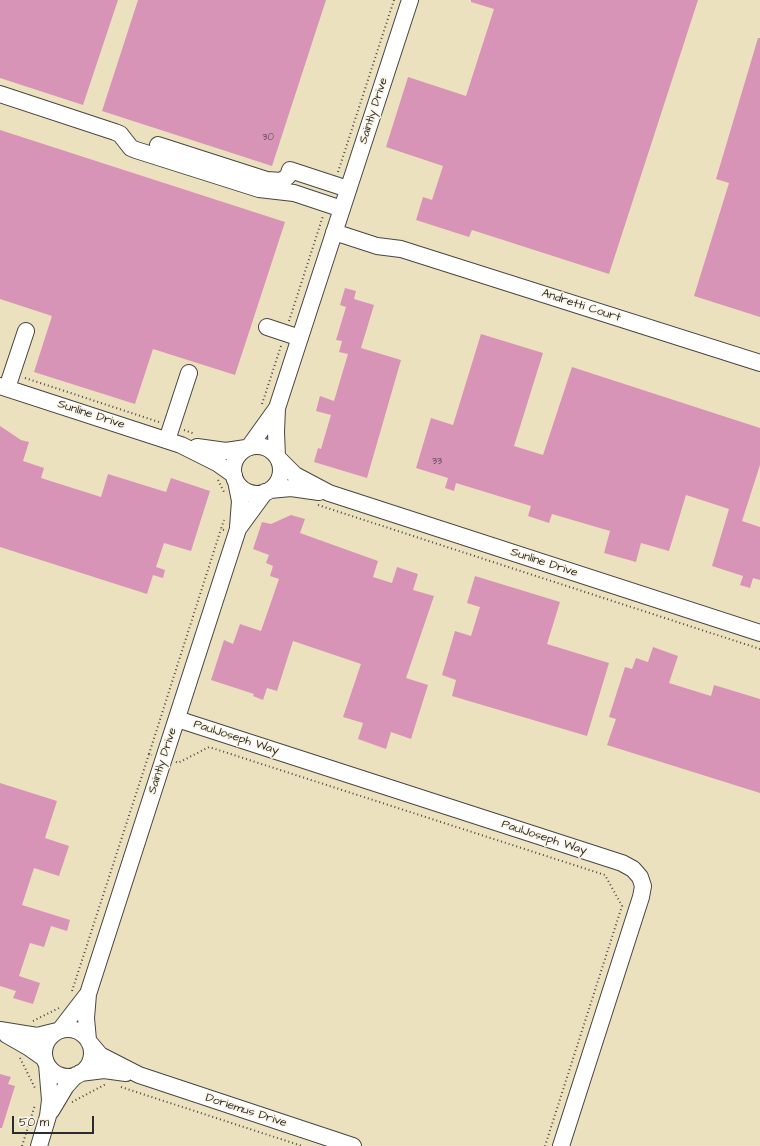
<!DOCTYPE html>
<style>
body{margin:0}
#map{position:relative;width:760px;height:1146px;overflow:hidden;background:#ece1bf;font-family:"Architects Daughter",sans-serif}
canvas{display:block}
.scale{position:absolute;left:12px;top:1116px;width:82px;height:18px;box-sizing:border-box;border:2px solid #2b2b2b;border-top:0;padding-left:5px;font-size:12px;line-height:14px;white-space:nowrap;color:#2b2b2b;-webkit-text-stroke:3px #fcf5e5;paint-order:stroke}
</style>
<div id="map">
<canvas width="760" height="1146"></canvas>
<div class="scale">50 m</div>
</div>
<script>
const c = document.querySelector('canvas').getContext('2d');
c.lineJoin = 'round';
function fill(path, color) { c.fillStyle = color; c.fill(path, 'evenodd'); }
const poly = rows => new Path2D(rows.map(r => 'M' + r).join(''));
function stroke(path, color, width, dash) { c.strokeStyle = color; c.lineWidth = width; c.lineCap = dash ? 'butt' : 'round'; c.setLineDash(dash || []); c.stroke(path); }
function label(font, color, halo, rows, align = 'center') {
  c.font = font + ' "Architects Daughter",sans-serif'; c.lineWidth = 3; c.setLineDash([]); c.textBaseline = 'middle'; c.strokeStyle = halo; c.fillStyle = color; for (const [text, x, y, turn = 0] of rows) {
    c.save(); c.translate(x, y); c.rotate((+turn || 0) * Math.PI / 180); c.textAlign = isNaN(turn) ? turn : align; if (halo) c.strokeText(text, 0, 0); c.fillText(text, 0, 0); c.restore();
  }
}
const building = poly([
 [0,0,118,0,83,105,0,78],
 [138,0,326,0,272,166,102,111],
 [471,0,698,0,609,274,472,230,469,237,416,220,423,197,432,200,443,166,386,147,408,77,466,96,494,9,471,2],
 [758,38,760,38,760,317,694,296,729,183,716,179],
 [0,130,285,222,235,375,153,349,135,404,34,372,52,316,0,299],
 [345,288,356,291,354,299,374,305,361,348,401,360,367,478,314,462,318,448,321,449,331,415,316,411,320,396,334,401,348,354,339,352,342,341,336,340,346,307,340,305],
 [481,334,543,353,514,446,543,455,572,367,760,428,760,465,742,521,760,527,760,580,753,578,750,588,740,585,743,576,712,566,729,509,686,495,669,551,641,543,636,562,604,553,610,531,552,514,549,523,528,516,531,506,456,483,454,491,445,488,448,478,416,468,431,418,453,425],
 [0,426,21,440,29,442,23,461,44,468,41,478,101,497,108,474,166,492,171,478,210,491,191,551,164,543,156,567,165,570,163,578,153,575,147,594,0,547],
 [291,515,305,519,300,533,378,561,373,577,392,583,397,567,418,574,413,590,434,596,406,678,428,685,411,739,391,732,386,749,358,739,363,723,343,717,361,664,293,641,277,691,267,688,263,700,253,696,254,694,211,680,224,640,233,644,240,624,261,631,279,579,270,576,273,566,266,563,269,555,253,549,262,522,271,524],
 [475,576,560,602,547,644,609,663,587,736,452,696,456,680,442,675,455,631,471,636,480,607,467,603],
 [653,647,678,656,669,683,711,696,714,685,760,699,760,793,607,745,616,719,609,717,625,667,632,669,636,658,648,662],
 [0,783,57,801,45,838,69,846,59,876,34,868,22,905,70,920,67,931,51,926,44,947,30,943,19,976,40,983,33,1004,13,998,16,991,0,986],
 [0,1074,11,1077,8,1084,15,1086,2,1128,0,1128]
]);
const path = poly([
 [338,172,394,0],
 [289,321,323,216],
 [25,378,159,422],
 [262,404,281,346],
 [184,430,195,434],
 [218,480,224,492],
 [318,505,760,649],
 [224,530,221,529,224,520],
 [149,754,221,529],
 [176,762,178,763,209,747,605,875,622,906,545,1146],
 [72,991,149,754,152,755],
 [33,1021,59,1008],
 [20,1058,35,1088],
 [121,1087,302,1146],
 [72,1102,106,1084],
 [22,1146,35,1105]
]);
const minor = poly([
 [0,94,115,132,120,134,131,148,136,150,259,189,294,193,342,209],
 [158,145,267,180,282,181,288,176,290,170,348,189],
 [334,232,377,246,401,249,760,363],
 [267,327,300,338],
 [0,386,181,445,217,463,234,475],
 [7,388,26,331],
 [277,408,276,432,277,457],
 [167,440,189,373],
 '233 470a24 24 0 1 1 48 0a24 24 0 1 1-48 0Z',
 [197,447,226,451,246,448],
 [249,447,277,408,410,0],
 [278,458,295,475,329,493,760,633],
 [236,481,240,501,238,527],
 [270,490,291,488,319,492],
 [177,719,622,863,633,869,640,877,643,886,641,897,561,1146],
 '44 1053a24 24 0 1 1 48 0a24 24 0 1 1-48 0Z',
 [0,1030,37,1036,57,1031],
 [60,1030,87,995],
 [7,1035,28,1047,45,1059],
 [88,1040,86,1018,88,994,164,758,238,529,265,492],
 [89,1042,100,1055,139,1075,353,1146],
 [80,1073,104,1070,126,1073],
 [51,1111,66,1086,76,1075],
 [39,1146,48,1116,50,1100,47,1064]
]);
const numberNames = [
 ["30",268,138],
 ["33",437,462]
];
const streetNames = [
 ["Saintly Drive",374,111,-72],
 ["Andretti Court",581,306,18],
 ["Sunline Drive",91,415,18],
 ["Sunline Drive",544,563,18],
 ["PaulJoseph Way",236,738,18],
 ["Saintly Drive",163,761,-72],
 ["PaulJoseph Way",544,838,18],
 ["Doriemus Drive",246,1111,18]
];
fill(building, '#d894b7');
stroke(minor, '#484641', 18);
stroke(path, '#484641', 2, [1, 3]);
stroke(minor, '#fff', 16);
label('10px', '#56454e', null, numberNames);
label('12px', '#2b2b2b', '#fcf5e5', streetNames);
</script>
